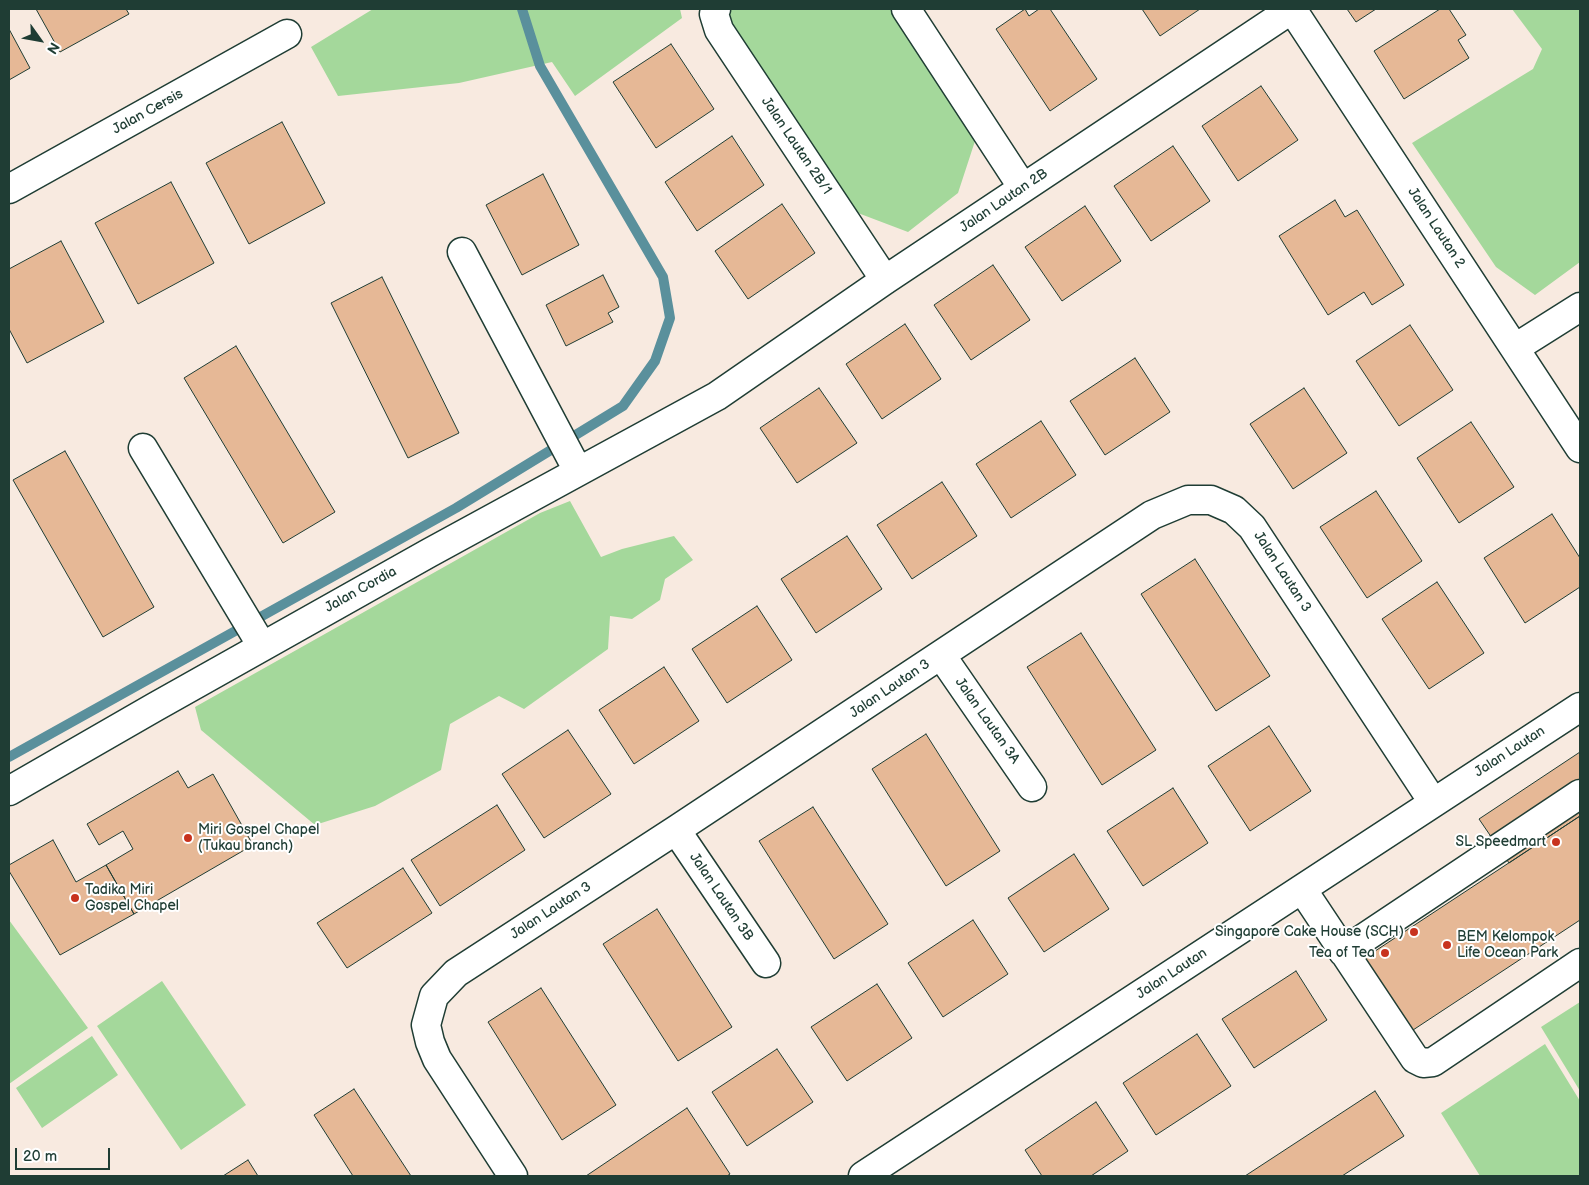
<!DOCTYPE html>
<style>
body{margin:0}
#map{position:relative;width:1589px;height:1185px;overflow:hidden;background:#f8eae0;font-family:"Balsamiq Sans",sans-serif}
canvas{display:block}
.frame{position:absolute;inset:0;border:10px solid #1f3d34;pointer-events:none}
.north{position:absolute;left:15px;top:15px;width:50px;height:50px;-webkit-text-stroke:4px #fff;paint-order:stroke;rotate:122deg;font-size:14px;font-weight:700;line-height:20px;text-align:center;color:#1f3d34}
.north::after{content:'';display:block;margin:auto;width:18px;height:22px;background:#1f3d34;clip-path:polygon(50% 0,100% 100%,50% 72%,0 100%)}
.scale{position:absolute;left:15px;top:1148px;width:95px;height:22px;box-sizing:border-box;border:2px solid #1f3d34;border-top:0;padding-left:6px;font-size:15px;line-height:18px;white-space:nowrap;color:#1f3d34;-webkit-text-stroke:4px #fff;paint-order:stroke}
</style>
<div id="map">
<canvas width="1589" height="1185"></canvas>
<div class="frame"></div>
<div class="north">N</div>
<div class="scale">20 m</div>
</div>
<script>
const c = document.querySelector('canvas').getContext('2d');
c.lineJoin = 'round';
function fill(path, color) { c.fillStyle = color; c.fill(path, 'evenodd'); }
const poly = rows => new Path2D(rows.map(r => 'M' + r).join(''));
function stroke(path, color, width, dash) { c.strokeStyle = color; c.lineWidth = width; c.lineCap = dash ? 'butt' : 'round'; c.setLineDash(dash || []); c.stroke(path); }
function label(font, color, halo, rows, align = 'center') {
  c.font = font + ' "Balsamiq Sans",sans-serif'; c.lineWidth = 4; c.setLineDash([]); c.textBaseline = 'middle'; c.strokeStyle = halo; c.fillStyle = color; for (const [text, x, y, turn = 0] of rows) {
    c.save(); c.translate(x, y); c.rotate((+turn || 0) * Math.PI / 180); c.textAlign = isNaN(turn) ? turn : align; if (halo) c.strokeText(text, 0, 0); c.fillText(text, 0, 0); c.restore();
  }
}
const green = poly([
 [373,9,680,9,682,18,575,96,552,62,459,83,338,96,311,47],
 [730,9,895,9,937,73,975,141,958,193,908,232,850,210,730,33],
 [1512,9,1580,9,1580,262,1535,295,1496,267,1412,143,1533,69,1542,49],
 [570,501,601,557,622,549,674,536,693,560,665,579,660,600,632,619,610,616,608,649,524,709,499,696,450,724,441,770,375,806,315,825,201,730,195,707,540,513],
 [9,920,88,1028,9,1084],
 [162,981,246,1105,181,1150,97,1026],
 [1580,1002,1580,1091,1541,1027],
 [92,1036,118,1075,42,1128,16,1088],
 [1545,1044,1580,1101,1580,1176,1480,1176,1441,1113]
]);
const stream = poly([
 [9,757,456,508,623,406,655,361,670,318,663,277,540,66,522,9]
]);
const building = poly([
 [36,9,126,9,129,14,60,52,36,9],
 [1025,9,1029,16,1039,9,1050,9,1097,79,1050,111,996,29,1025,9],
 [1142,9,1200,9,1160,36,1142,9],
 [1347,9,1376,9,1356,22,1347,9],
 [1440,9,1449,9,1466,35,1458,40,1469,58,1404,99,1374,51,1440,9],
 [9,29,30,68,9,80,9,29],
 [671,44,714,109,656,148,613,82,671,44],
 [1261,86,1298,140,1238,181,1202,126,1261,86],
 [282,122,325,203,249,244,206,163,282,122],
 [732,136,764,185,697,231,665,182,732,136],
 [1173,146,1210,201,1151,241,1114,186,1173,146],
 [543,174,579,245,522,275,486,205,543,174],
 [171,182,214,263,138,304,95,223,171,182],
 [1335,200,1345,217,1357,210,1404,285,1372,305,1364,292,1328,315,1279,236,1335,200],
 [782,204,815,253,748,299,715,251,782,204],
 [1085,206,1121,261,1062,301,1025,247,1085,206],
 [61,241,104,322,27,363,9,329,9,269,61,241],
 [993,265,1030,320,971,360,934,305,993,265],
 [603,275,619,307,608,313,613,322,566,346,546,305,603,275],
 [382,277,459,433,408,458,331,303,382,277],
 [905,324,941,379,882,419,846,364,905,324],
 [1410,325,1453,390,1399,426,1356,361,1410,325],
 [236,346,335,512,283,543,184,378,236,346],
 [1135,358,1170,412,1105,455,1070,401,1135,358],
 [819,388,857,443,797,483,760,428,819,388],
 [1304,388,1347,453,1293,489,1250,424,1304,388],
 [1041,421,1076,475,1011,518,976,464,1041,421],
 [1471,422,1514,487,1459,523,1417,458,1471,422],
 [65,451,154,607,103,637,13,480,65,451],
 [942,482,977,536,912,579,877,525,942,482],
 [1376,491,1422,561,1367,598,1320,527,1376,491],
 [1552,514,1580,558,1580,587,1525,623,1484,558,1552,514],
 [847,536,882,589,816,633,781,579,847,536],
 [1195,559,1270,676,1216,711,1141,594,1195,559],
 [1437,582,1484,653,1429,689,1382,619,1437,582],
 [757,606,792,660,727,703,692,649,757,606],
 [1081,633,1156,750,1102,785,1027,667,1081,633],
 [664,667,699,721,634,764,599,710,664,667],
 [1269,726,1311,791,1250,831,1208,766,1269,726],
 [568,730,611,794,544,838,502,774,568,730],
 [926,734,1000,851,946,886,872,769,926,734],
 [1580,752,1580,816,1509,863,1479,819,1580,752],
 [178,771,188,788,213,774,253,845,134,914,106,865,133,849,123,831,99,845,87,824,178,771],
 [1173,788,1208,843,1143,886,1107,831,1173,788],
 [497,805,525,850,440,906,411,860,497,805],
 [813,807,888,924,834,959,759,841,813,807],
 [1580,816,1580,920,1410,1032,1363,959,1580,816],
 [53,840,76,882,106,865,134,914,60,955,9,871,9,865,53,840],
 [1074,854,1109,909,1044,952,1008,898,1074,854],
 [403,868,432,913,347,968,317,923,403,868],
 [657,909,732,1027,678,1061,603,944,657,909],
 [973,920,1008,974,943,1017,908,963,973,920],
 [1296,971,1327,1020,1254,1068,1222,1019,1296,971],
 [877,984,912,1038,847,1081,811,1027,877,984],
 [541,988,616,1105,562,1140,488,1022,541,988],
 [1197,1034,1231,1086,1156,1135,1123,1083,1197,1034],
 [777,1049,813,1102,747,1146,712,1092,777,1049],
 [354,1089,411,1176,353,1176,314,1115,354,1089],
 [1375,1091,1404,1136,1342,1176,1245,1176,1375,1091],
 [1096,1102,1128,1151,1091,1176,1042,1176,1025,1150,1096,1102],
 [687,1108,730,1174,727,1176,586,1176,687,1108],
 [248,1160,258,1176,223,1176,248,1160]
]);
const minor = poly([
 [716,9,714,14,719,30,885,280],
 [906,9,1023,188],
 [1292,9,1580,448],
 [9,189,287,34],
 [462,252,578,471],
 [1515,348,1580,307],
 [143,448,262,646],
 [941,655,1032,787],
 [9,791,155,707,429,553,717,396,885,280,1292,9],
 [676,830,766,963],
 [1302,889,1415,1059,1423,1063,1433,1062,1580,963],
 [1343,952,1580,794],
 [513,1176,437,1059,430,1042,426,1025,434,996,456,973,676,830,1152,515,1188,500,1211,500,1234,510,1252,527,1433,802],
 [863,1176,1580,707]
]);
const markers = [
 [188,838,5,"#c8321e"],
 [1556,842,5,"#c8321e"],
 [75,898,5,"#c8321e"],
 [1414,932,5,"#c8321e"],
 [1447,945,5,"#c8321e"],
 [1385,953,5,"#c8321e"]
];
const streetNames = [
 ["Jalan Cersis",148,112,-29],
 ["Jalan Lautan 2B/1",796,146,56],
 ["Jalan Lautan 2B",1004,201,-34],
 ["Jalan Lautan 2",1436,228,57],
 ["Jalan Lautan 3",1282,572,57],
 ["Jalan Cordia",361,590,-29],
 ["Jalan Lautan 3",890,689,-34],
 ["Jalan Lautan 3A",987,721,55],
 ["Jalan Lautan",1510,752,-33],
 ["Jalan Lautan 3B",721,897,56],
 ["Jalan Lautan 3",551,911,-33],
 ["Jalan Lautan",1172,974,-33]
];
const poiNames = [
 ["Miri Gospel Chapel",198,830],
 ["(Tukau branch)",198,846],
 ["SL Speedmart",1546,842,"right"],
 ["Tadika Miri",85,890],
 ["Gospel Chapel",85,906],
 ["Singapore Cake House (SCH)",1404,932,"right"],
 ["BEM Kelompok",1457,937],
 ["Life Ocean Park",1457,953],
 ["Tea of Tea",1375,953,"right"]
];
fill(green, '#a4d89b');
stroke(stream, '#5a909c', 10);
fill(building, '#e6b896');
stroke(building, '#1f3d34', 1);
stroke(minor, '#1f3d34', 31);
stroke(minor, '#fff', 28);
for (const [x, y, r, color] of markers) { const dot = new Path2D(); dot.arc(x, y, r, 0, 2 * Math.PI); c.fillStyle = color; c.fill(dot); stroke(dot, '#fff', 2); }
label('14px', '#1f3d34', '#fff', streetNames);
label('14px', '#1f3d34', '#fff', poiNames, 'left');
</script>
